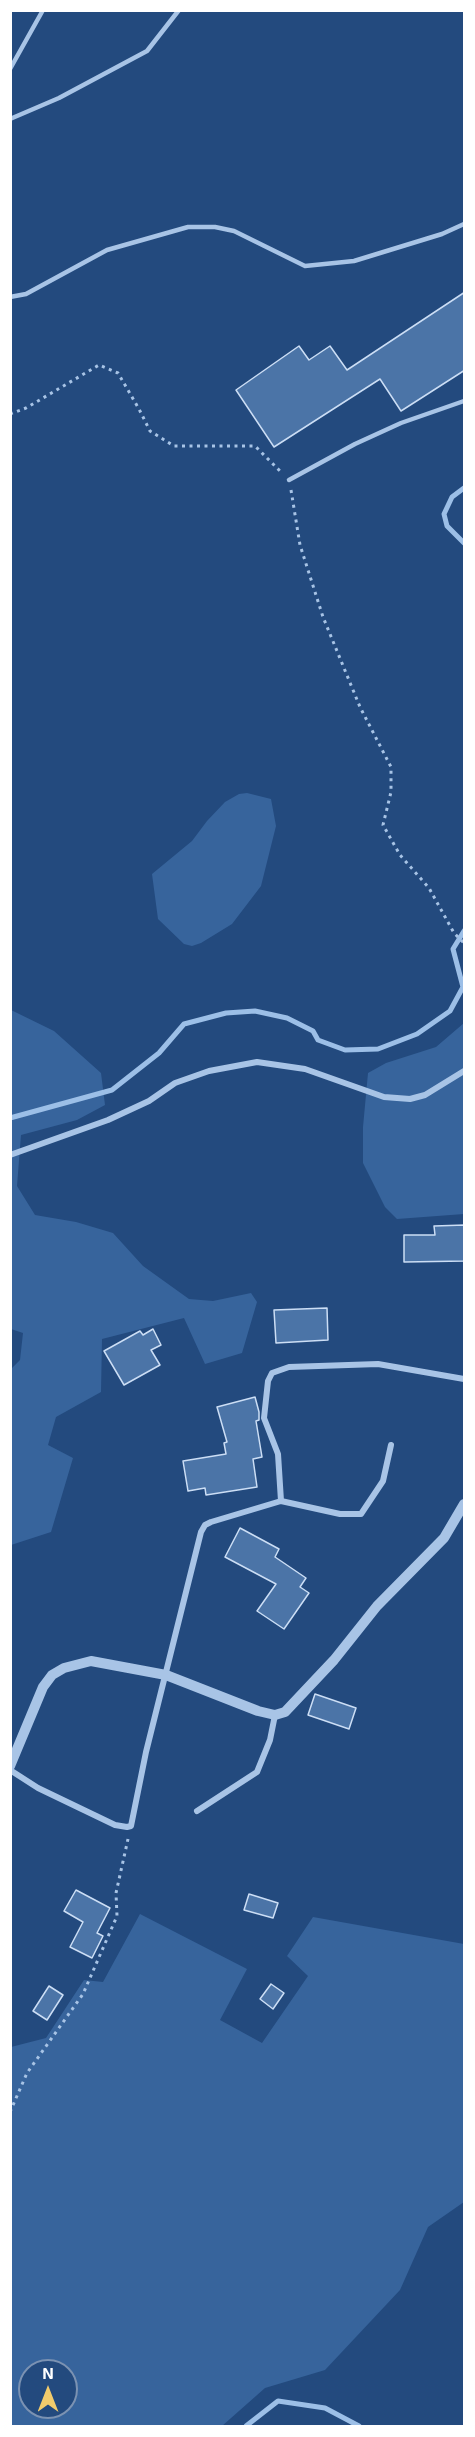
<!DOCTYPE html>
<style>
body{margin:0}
#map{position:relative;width:475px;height:2437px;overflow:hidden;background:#234a7e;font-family:"Exo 2",sans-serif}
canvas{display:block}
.frame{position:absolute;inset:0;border:12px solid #fff;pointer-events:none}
.north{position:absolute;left:18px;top:2359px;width:60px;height:60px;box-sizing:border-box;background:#234a7e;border:2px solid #7b92b2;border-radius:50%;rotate:0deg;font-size:16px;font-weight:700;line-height:24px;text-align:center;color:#fff}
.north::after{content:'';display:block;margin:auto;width:21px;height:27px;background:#f1cb6c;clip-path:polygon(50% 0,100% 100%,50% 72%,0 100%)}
</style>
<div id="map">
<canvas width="475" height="2437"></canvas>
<div class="frame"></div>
<div class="north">N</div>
</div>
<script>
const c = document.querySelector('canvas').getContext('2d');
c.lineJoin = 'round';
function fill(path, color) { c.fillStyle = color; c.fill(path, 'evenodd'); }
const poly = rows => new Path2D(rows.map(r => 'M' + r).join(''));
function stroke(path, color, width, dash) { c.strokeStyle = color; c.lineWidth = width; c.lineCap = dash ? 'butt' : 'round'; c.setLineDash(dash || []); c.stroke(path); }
const green = poly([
 [247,793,271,799,276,826,261,886,232,924,201,943,192,946,184,944,158,919,152,874,192,841,207,821,225,802,239,794],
 [11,1010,54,1031,101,1073,105,1105,77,1120,21,1135,17,1186,35,1215,76,1222,113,1233,143,1266,189,1299,213,1301,251,1293,257,1302,242,1353,205,1364,184,1318,102,1339,101,1392,56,1417,48,1445,73,1458,51,1532,11,1545,11,1369,20,1360,23,1333,11,1329],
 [464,1023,464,1214,397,1219,385,1207,363,1163,363,1127,368,1073,386,1063,436,1047],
 [140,1914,247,1969,220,2020,262,2043,308,1976,287,1956,313,1917,464,1944,464,2202,428,2227,400,2290,325,2370,265,2388,222,2426,11,2426,11,2047,46,2038,84,1980,103,1982],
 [30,2371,66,2371,66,2407,30,2407]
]);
const stream = poly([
 [464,488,452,497,444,514,447,526,464,543],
 [10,1118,112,1090,159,1053,184,1024,226,1013,255,1011,287,1018,313,1031,318,1040,345,1050,378,1049,417,1034,450,1011,463,987,453,949,464,931],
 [246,2426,278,2401,325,2408,359,2426]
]);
const building = poly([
 [465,292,465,370,401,411,380,379,274,447,236,390,299,346,309,360,330,346,347,370,465,292],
 [465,1225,465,1261,404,1262,404,1235,435,1235,434,1226,465,1225],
 [327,1308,328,1340,276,1343,274,1310,327,1308],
 [153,1329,161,1345,151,1350,160,1365,124,1385,104,1351,140,1331,143,1335,153,1329],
 [255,1397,259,1412,259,1420,256,1421,262,1457,253,1459,257,1487,206,1495,205,1488,188,1491,183,1461,226,1454,224,1443,227,1442,217,1407,255,1397],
 [240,1528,279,1549,275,1557,306,1578,300,1587,309,1593,284,1629,257,1611,276,1584,225,1557,240,1528],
 [315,1694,356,1708,349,1729,308,1715,315,1694],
 [76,1890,110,1908,97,1933,103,1936,92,1958,70,1947,83,1922,64,1911,76,1890],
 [249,1894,278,1903,273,1918,244,1910,249,1894],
 [271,1984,284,1993,273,2009,260,1999,271,1984],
 [49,1986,63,1995,47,2020,33,2011,49,1986]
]);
const path = poly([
 [10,414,26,408,99,365,118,373,139,409,150,431,174,446,255,446,281,472],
 [291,490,300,545,323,617,360,707,391,767,391,792,383,825,400,855,429,888,454,933,464,943],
 [10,2112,27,2073,83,1994,117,1916,116,1893,128,1839]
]);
const service = poly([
 [10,69,43,10],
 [10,119,59,98,147,51,179,10],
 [10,297,26,294,107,250,188,227,215,227,234,231,305,266,354,261,442,234,464,224],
 [289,480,355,444,401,423,464,401]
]);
const minor = poly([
 [10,1155,108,1120,149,1101,175,1083,209,1071,257,1062,305,1069,384,1097,410,1099,425,1095,464,1071],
 [281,1501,340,1514,361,1514,383,1481,391,1445],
 [10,1770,38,1788,115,1825,127,1827,131,1826,146,1752,201,1532,205,1525,211,1522,281,1501,278,1454,264,1418,268,1381,272,1373,289,1367,378,1364,464,1379],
 [197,1811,257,1772,270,1740,275,1715]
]);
const tertiary = poly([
 [10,1766,43,1687,52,1675,64,1668,91,1661,166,1675,258,1711,275,1715,285,1712,334,1660,377,1606,444,1538,464,1504]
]);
fill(green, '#37649c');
stroke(stream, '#9cbfe7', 5);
fill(building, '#4b74a7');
stroke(building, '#ccdef5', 1.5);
stroke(path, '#a8c4e6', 3, [3, 4.5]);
stroke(service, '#a8c4e6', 4.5);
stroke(minor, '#a8c4e6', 6);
stroke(tertiary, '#a8c4e6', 10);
</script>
